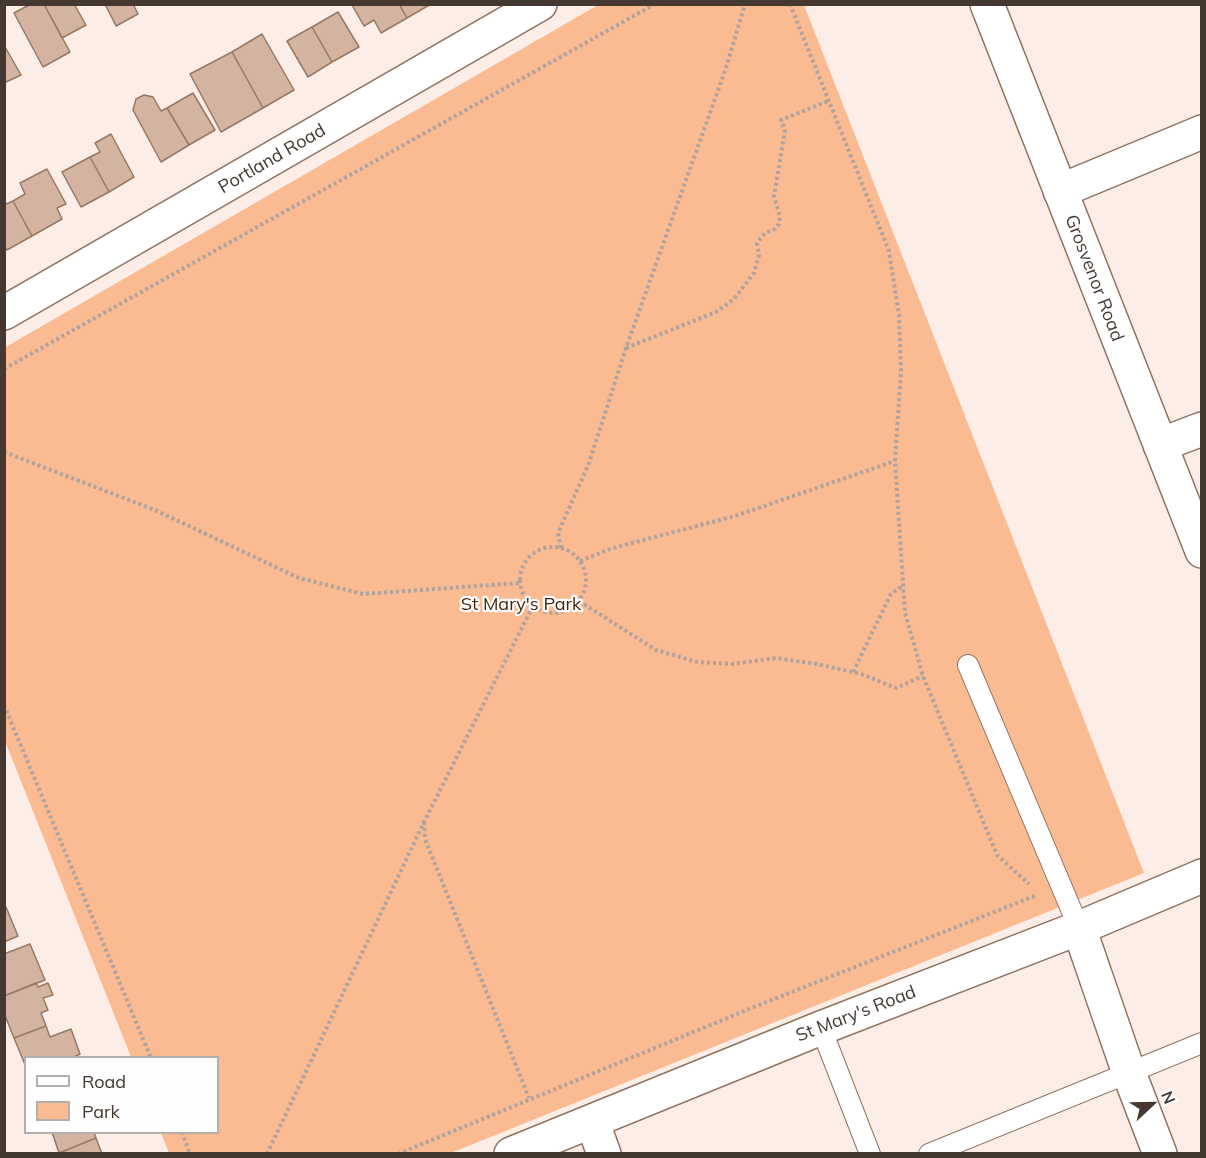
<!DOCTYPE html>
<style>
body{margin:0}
#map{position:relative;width:1206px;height:1158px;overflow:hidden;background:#fceee6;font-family:Mulish,sans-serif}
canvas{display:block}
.frame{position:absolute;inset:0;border:6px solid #453830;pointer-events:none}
.legend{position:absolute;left:24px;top:1056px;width:195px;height:78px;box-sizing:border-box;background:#fefefe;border:2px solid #b4afac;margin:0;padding:8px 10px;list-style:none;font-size:18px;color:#453830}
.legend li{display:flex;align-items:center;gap:12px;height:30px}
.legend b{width:30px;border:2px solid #b4afac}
.north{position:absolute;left:1122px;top:1074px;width:60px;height:60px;-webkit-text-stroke:4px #fefefe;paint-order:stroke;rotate:68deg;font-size:16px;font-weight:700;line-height:24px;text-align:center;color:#453830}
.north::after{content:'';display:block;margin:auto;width:21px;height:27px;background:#453830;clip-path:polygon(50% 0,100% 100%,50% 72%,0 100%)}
</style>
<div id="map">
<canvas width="1206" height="1158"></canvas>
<div class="frame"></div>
<ul class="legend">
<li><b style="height:8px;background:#fff"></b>Road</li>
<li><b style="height:16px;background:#faba92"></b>Park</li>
</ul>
<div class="north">N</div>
</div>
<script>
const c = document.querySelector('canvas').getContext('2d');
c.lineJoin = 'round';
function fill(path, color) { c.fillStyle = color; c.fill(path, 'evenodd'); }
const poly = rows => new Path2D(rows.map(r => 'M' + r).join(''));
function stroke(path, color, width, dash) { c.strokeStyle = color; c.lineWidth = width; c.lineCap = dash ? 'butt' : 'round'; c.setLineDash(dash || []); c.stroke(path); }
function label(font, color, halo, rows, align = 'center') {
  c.font = font + ' Mulish,sans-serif'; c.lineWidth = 4.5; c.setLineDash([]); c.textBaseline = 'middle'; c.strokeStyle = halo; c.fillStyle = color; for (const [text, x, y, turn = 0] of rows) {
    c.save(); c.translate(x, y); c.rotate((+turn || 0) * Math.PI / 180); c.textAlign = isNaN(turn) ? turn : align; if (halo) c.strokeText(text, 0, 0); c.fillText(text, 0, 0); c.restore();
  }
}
const green = poly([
 [598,5,804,5,1144,873,451,1153,169,1153,161,1133,218,1132,218,1058,131,1057,5,741,4,348]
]);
const building = poly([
 [31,4,44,4,70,52,43,67,14,13,31,4],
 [44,4,74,4,86,25,62,38,44,4],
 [105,4,133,4,138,14,116,26,105,4],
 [399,4,407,18,381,33,374,20,364,26,352,5,399,4],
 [399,4,431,4,407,18,399,4],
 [338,12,359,47,332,62,312,27,338,12],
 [312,27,332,62,308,77,287,41,312,27],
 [262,34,294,90,263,108,232,52,262,34],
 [4,45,21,75,4,83,4,45],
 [232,52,263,108,221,132,190,74,232,52],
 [193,93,215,130,189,145,167,108,193,93],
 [144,95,153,97,161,111,167,108,189,145,161,162,133,110,136,99,144,95],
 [111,134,134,177,109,192,90,157,100,152,95,143,111,134],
 [90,157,109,192,81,207,62,172,90,157],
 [47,169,66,204,57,208,62,219,32,236,13,201,25,194,20,183,47,169],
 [13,201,32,236,7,250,4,246,4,205,13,201],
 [4,907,6,907,18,936,4,942,4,907],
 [30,944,45,980,4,996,4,954,30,944],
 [36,983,38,987,48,983,53,995,43,998,48,1010,41,1013,46,1026,14,1038,4,1013,4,996,36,983],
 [46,1026,50,1037,71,1029,80,1054,72,1058,26,1058,26,1067,14,1038,46,1026],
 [52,1132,94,1132,96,1138,59,1153,52,1132],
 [96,1138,102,1154,60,1154,59,1153,96,1138]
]);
const path = poly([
 [790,4,889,251,899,315,901,371,895,461,905,613,923,676,997,855,1029,884],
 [626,348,716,312,734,299,754,273,759,255,757,243,765,233,775,229,779,224,780,217,774,196,785,131,781,120,828,101],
 [4,369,655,4],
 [4,452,155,510,299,578,363,594,520,583],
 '520 580a33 33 0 1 1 66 0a33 33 0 1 1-66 0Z',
 [561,548,558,533,589,463,626,348,726,68,745,4],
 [580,561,613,548,735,516,895,461],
 [579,601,656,650,697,662,733,664,776,658,817,664,861,674,896,688,923,676],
 [853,672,891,594,904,585],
 [4,705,151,1058],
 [424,822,425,839,529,1098],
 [182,1132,190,1154],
 [267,1154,424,822,533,606],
 [398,1154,754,1007,1037,895]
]);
const service = poly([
 [968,665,1079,928],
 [821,1028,870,1154],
 [929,1154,1202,1043]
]);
const minor = poly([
 [987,4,1202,551],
 [1060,191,1202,132],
 [4,313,540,4],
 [1160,445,1202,429],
 [1079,928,1129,1073,1160,1154],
 [592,1121,604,1154],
 [511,1154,821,1028,1079,928,1202,876]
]);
const streetNames = [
 ["Portland Road",272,159,-30],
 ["Grosvenor Road",1094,278,69],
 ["St Mary's Road",856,1014,-21]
];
const parkNames = [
 ["St Mary's Park",521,605]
];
fill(green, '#faba92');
fill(building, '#d4b4a1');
stroke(building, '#967866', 1.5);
stroke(service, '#8f7260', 22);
stroke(minor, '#8f7260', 36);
stroke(path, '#b0a39b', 4, [3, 3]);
stroke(service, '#fff', 20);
stroke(minor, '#fff', 33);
label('18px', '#453830', '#fefefe', streetNames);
label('18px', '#48250d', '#fefefe', parkNames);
</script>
